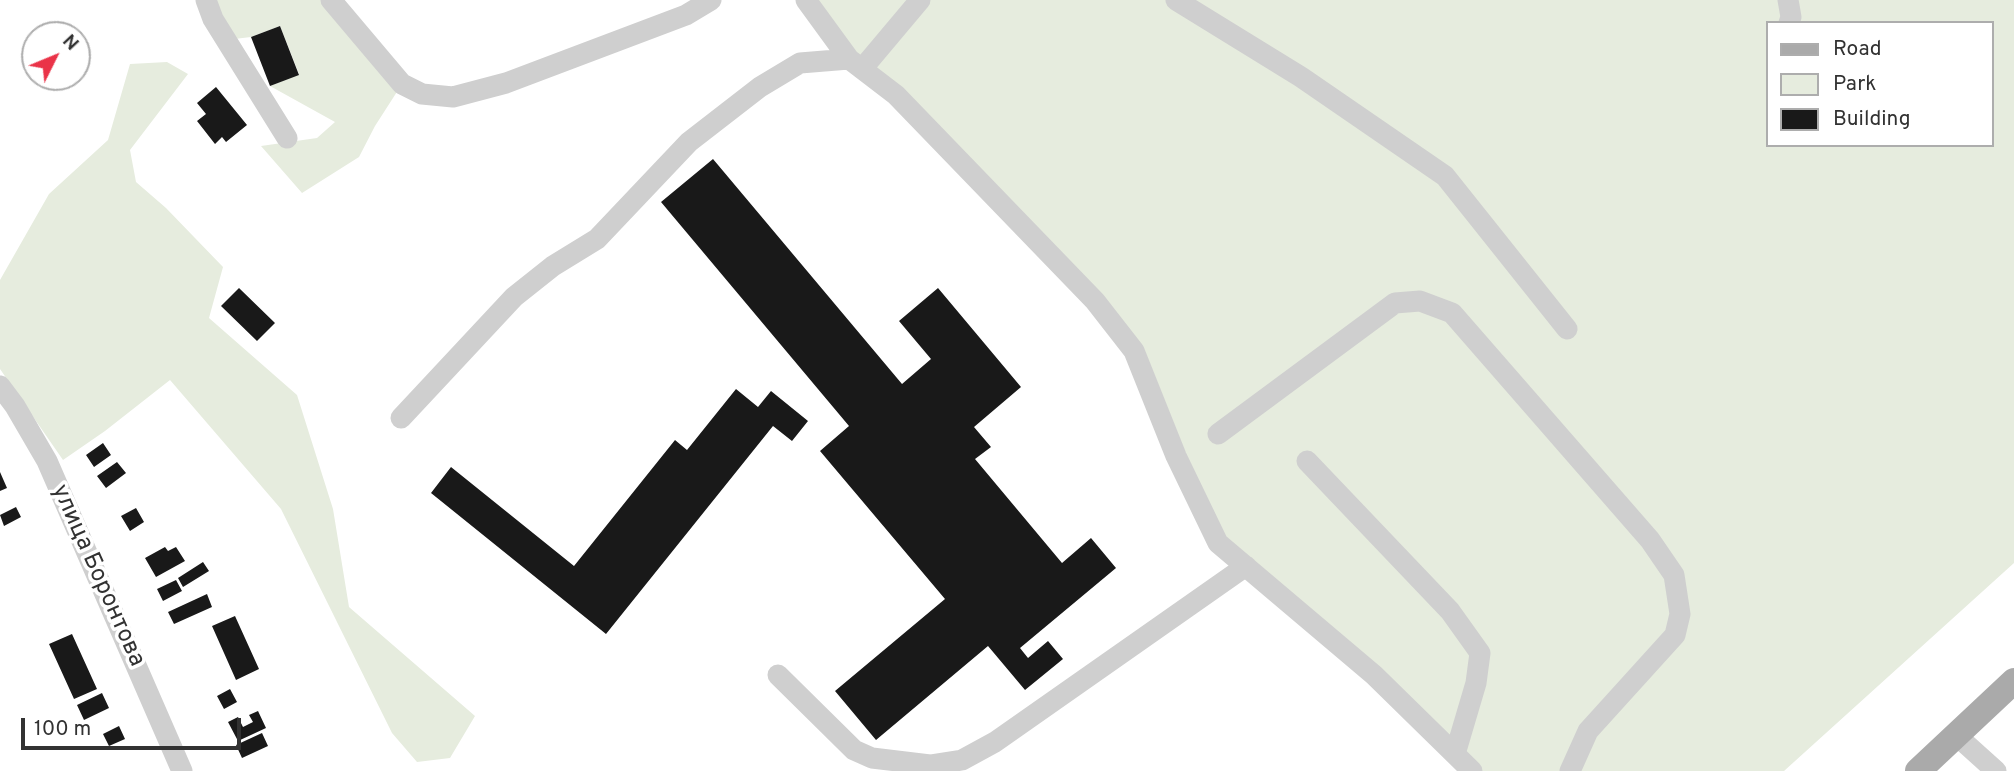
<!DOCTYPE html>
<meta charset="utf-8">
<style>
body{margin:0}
#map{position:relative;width:2014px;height:771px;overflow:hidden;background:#fff;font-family:Overpass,sans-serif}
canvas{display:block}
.legend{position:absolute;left:1766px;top:21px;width:228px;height:126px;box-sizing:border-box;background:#fff;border:2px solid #adadad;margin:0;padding:9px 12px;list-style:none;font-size:21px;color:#323232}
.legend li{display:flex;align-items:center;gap:14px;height:35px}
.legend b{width:35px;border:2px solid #adadad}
.north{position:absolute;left:21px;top:21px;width:70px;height:70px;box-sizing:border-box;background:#fff;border:2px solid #adadad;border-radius:50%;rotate:47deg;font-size:19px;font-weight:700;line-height:28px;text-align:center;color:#323232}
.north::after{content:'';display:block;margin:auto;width:24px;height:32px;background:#ea3348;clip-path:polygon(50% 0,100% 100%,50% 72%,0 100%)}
.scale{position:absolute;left:21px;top:718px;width:220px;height:32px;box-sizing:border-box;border:4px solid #323232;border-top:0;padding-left:9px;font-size:21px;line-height:24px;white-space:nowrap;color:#323232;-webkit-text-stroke:5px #fff;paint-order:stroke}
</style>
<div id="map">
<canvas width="2014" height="771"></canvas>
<ul class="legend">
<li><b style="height:9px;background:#aaa"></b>Road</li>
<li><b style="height:19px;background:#e6ecde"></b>Park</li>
<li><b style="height:19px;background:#191919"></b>Building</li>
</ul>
<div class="north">N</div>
<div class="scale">100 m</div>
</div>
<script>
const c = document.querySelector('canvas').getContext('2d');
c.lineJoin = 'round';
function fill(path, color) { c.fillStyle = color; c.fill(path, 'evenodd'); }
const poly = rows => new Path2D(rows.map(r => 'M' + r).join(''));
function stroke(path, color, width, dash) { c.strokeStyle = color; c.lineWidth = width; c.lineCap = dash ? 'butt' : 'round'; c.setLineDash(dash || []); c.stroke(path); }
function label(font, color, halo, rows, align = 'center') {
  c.font = font + ' Overpass,sans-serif'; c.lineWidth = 7; c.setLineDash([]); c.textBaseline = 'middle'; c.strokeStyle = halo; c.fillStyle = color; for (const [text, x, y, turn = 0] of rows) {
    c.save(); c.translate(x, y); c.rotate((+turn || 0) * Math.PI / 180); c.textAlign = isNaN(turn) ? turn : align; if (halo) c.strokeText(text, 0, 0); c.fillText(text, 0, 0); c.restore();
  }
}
const green = poly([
 [206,0,331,0,402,84,375,126,359,157,302,193,261,146,317,138,335,122,270,86,299,74,280,26,251,37,226,40],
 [806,0,2014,0,2014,563,1784,771,1472,771,1218,543,1134,351],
 [1767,23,1991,23,1991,145,1767,145],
 [167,62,188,74,130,150,136,182,166,208,223,267,209,318,297,395,333,509,349,607,475,716,450,758,417,762,392,733,281,509,170,380,105,431,63,460,0,369,0,280,49,194,108,140,130,64]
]);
const building = poly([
 [280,26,299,75,270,86,251,37],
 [216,87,247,125,226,142,222,137,215,144,197,121,206,114,197,103],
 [713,159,902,384,931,359,899,321,938,288,1021,387,974,427,991,447,975,459,1062,563,1091,538,1116,568,1020,648,1028,658,1048,641,1063,659,1025,690,988,646,876,740,835,691,945,599,820,451,849,426,661,202],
 [239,288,275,323,257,341,221,306],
 [736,389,758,407,771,391,808,421,792,441,773,426,606,634,431,493,451,467,574,566,675,440,687,450],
 [103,443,111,455,94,467,86,455],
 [117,462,126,473,106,488,97,476],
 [0,472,7,488,0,491],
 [16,507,21,517,4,526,0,515],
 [136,508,144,522,130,531,121,516],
 [165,547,168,551,176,547,185,561,156,577,145,558],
 [203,562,209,571,183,587,178,578],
 [176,580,182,591,163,601,157,589],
 [207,594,212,607,174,624,168,612],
 [235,616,259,669,236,680,212,626],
 [72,634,97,689,74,699,49,644],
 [230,689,237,702,224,709,217,696],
 [102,693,109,708,84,720,77,705],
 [258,711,266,728,238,741,228,722,238,717,243,727,253,722,249,715],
 [119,726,125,739,109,746,103,734],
 [262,733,268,746,242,758,236,745]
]);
const minor = poly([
 [206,0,213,19,287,138],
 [331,0,402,84,422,94,453,97,506,83,686,15,711,0],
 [806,0,849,59],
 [1176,0,1301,77,1445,176,1567,329],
 [1788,0,1791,17,1789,23],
 [862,69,920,0],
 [0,386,15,406,47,461,182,771],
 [401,418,514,297,553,266,597,239,689,142,760,87,800,63,849,59,896,95,1095,301,1134,351,1176,456,1218,543,1374,675,1472,771],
 [1218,434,1395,303,1420,301,1452,313,1650,540,1674,575,1680,614,1675,635,1588,731,1570,771],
 [1307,461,1450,611,1480,653,1476,683,1455,754],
 [778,675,854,750,872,758,930,765,962,760,995,742,1246,566],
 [1956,735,1996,771]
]);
const major = poly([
 [1918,771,2014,681]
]);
const streetNames = [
 ["улица Боронтова",97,576,66]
];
fill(green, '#e6ecde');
fill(building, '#191919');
stroke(minor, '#cfcfcf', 21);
stroke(major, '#aaa', 26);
label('24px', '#323232', '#fff', streetNames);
</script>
